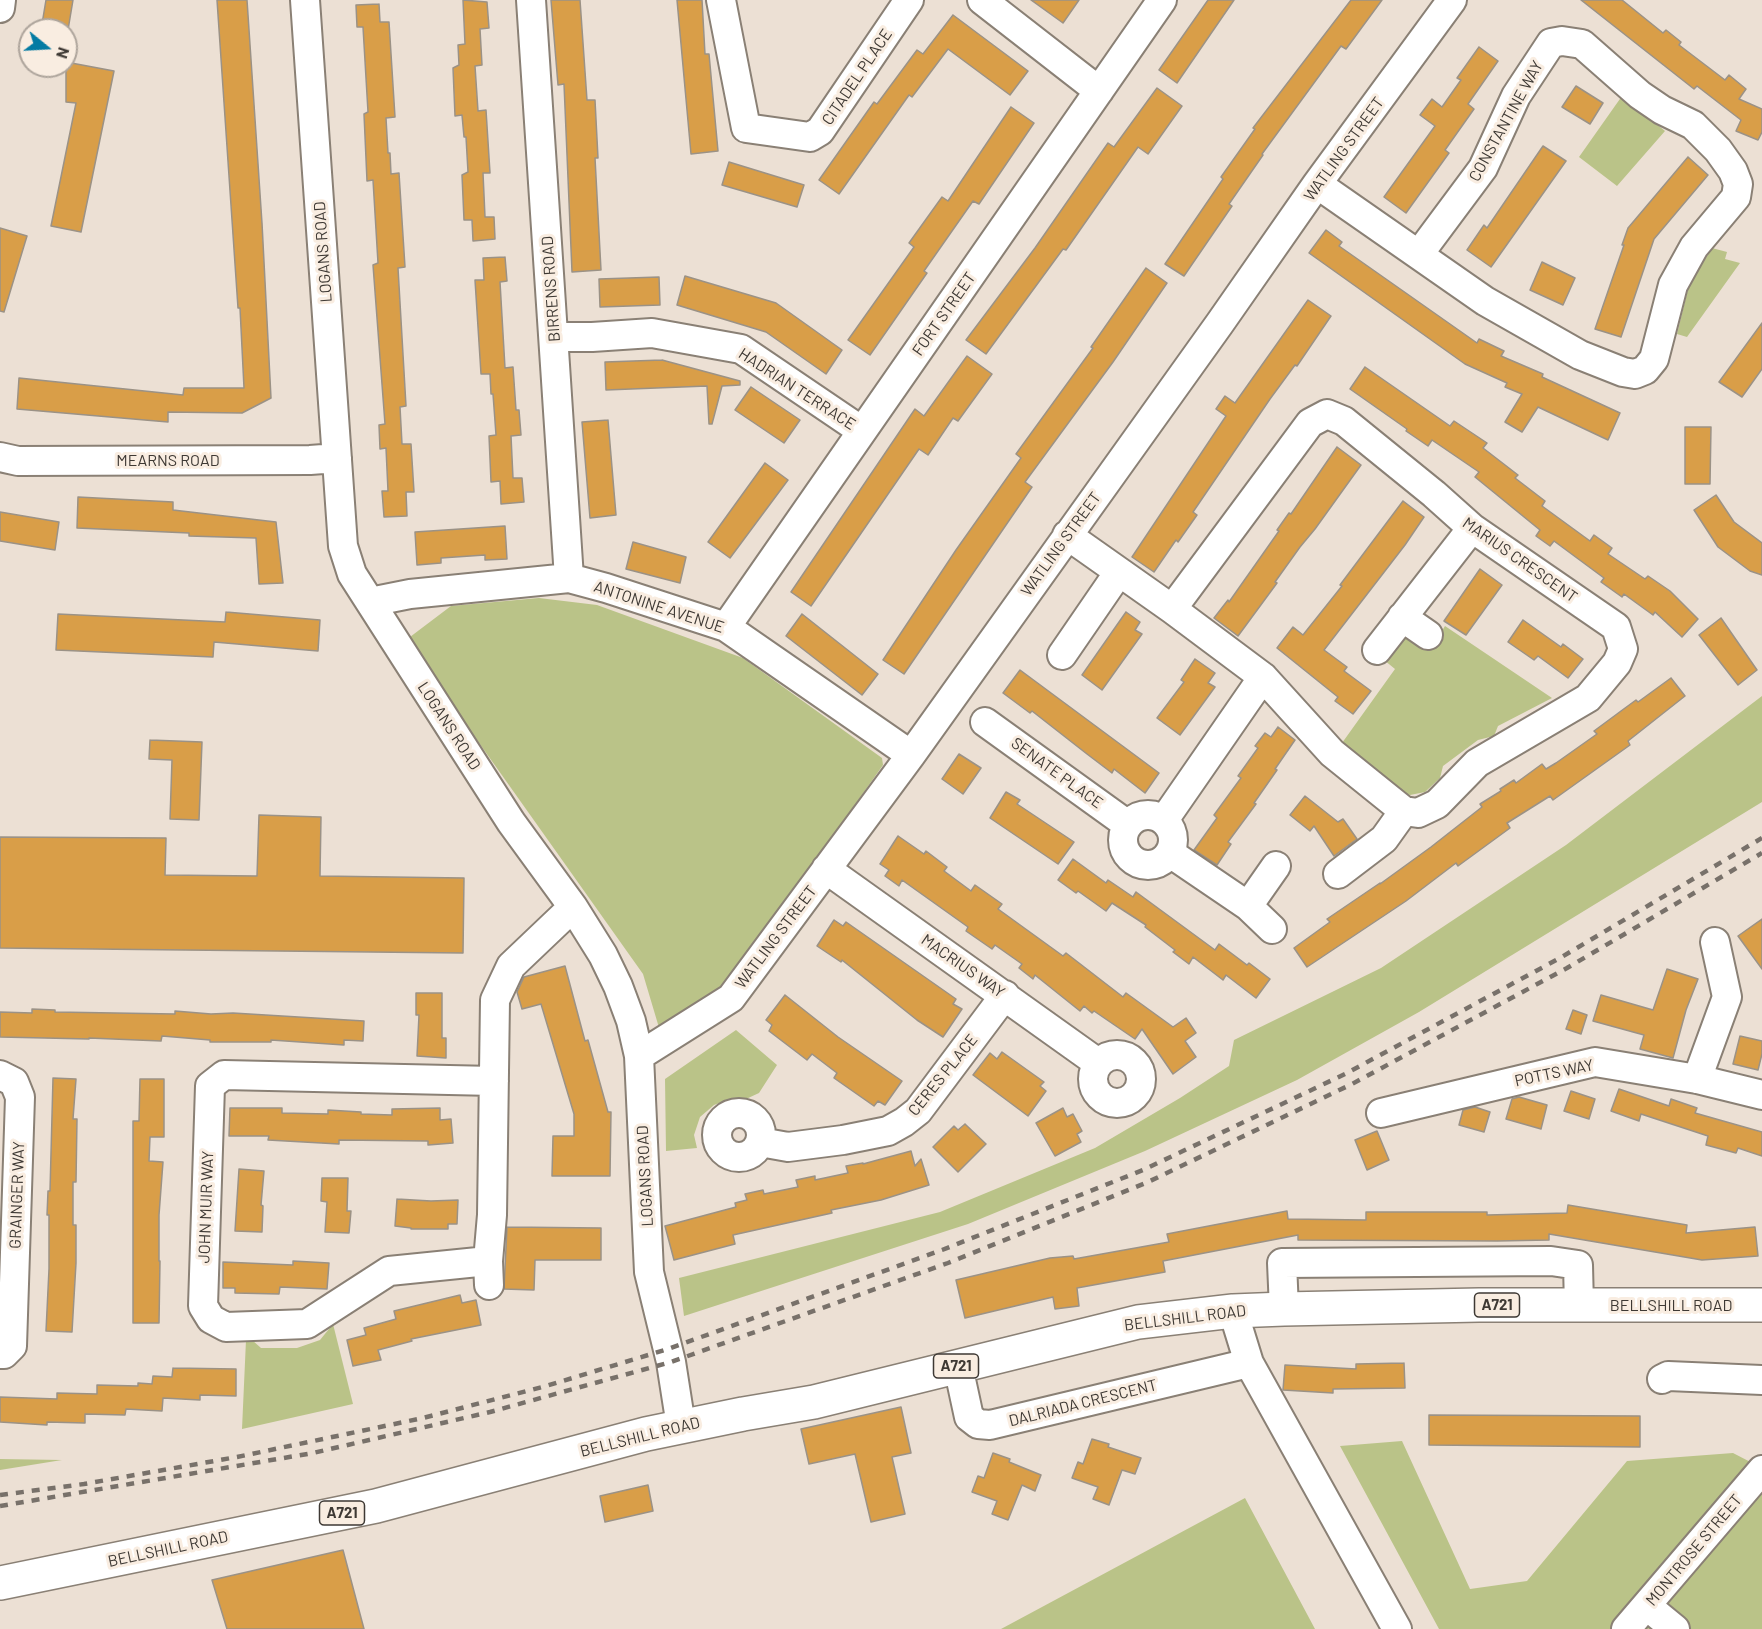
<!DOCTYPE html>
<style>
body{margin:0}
#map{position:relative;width:1762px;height:1629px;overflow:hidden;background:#ece0d4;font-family:Barlow,sans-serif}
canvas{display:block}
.north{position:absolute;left:18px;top:18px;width:60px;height:60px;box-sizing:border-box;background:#f9ede1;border:2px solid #aea59c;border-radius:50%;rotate:108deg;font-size:16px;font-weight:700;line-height:24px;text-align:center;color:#3e3934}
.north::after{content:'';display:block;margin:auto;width:21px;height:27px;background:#047ba3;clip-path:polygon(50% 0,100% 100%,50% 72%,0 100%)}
</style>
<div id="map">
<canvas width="1762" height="1629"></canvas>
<div class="north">N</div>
</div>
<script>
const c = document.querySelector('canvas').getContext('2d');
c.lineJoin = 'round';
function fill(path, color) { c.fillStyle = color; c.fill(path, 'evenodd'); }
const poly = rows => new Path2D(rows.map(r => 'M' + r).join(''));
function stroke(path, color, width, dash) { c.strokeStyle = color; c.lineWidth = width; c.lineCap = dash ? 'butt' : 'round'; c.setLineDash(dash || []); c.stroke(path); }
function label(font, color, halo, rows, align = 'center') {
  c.font = font + ' Barlow,sans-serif'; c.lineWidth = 6; c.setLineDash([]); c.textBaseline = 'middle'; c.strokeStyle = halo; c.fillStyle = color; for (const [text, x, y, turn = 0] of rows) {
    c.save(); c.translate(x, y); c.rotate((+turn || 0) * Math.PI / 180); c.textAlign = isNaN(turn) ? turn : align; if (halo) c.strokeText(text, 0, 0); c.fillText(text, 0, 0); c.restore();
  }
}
const green = poly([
 [1622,96,1665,131,1617,186,1579,157],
 [1712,248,1727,252,1725,259,1740,263,1687,337,1677,334,1689,285],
 [539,598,597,605,743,658,882,758,883,765,730,982,660,1031,643,974,406,640,451,606],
 [1445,626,1552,698,1498,726,1494,736,1478,740,1443,766,1440,778,1425,792,1410,795,1399,791,1342,743,1395,669,1384,660,1400,638,1416,637,1434,644],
 [1762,696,1762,802,1419,1012,1297,1080,1145,1151,968,1224,684,1316,679,1278,940,1212,1095,1148,1180,1098,1229,1066,1234,1040,1381,968,1566,845],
 [736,1030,777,1065,759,1093,746,1099,733,1098,714,1105,700,1117,694,1135,697,1148,666,1151,665,1079],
 [333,1324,353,1404,242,1429,246,1340,252,1340,261,1348,297,1348,320,1340],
 [1402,1441,1470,1589,1527,1581,1627,1461,1733,1453,1762,1468,1762,1629,1439,1629,1340,1446],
 [0,1459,62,1460,0,1470],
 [1245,1498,1315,1629,1001,1629]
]);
const building = poly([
 [46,0,73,0,68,30,41,30,46,0],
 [217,0,247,0,262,223,271,398,242,413,168,412,168,422,17,409,19,378,183,395,184,388,244,388,240,308,238,308,217,0],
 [463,0,487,2,489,28,480,29,482,65,475,66,478,111,486,110,490,173,483,173,485,217,494,217,495,239,473,241,472,220,464,220,462,175,468,172,466,137,464,137,462,115,455,116,453,68,459,65,458,45,465,44,463,0],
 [551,0,580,0,587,100,595,100,598,158,595,158,601,270,572,272,564,84,558,85,551,0],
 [677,0,702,0,705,54,709,54,718,151,691,154,677,0],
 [1031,0,1079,0,1063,23,1031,0],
 [1208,0,1234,0,1177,83,1159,70,1208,0],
 [1351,0,1382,0,1346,49,1341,46,1262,154,1263,155,1229,204,1232,206,1184,276,1165,264,1223,179,1221,177,1255,129,1253,128,1351,0],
 [1581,0,1622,0,1663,33,1666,30,1681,42,1679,45,1725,80,1729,75,1746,89,1739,99,1762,109,1762,132,1758,140,1736,131,1741,120,1697,86,1694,89,1581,0],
 [379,4,380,22,389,22,395,117,386,118,388,153,390,153,391,174,399,173,405,267,398,268,406,406,400,407,402,444,411,444,414,492,406,492,407,516,384,517,382,491,388,491,386,448,380,449,379,425,385,424,373,265,378,263,373,180,367,181,364,114,368,112,363,27,357,27,356,5,379,4],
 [953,15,1028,71,1010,95,948,49,912,97,909,95,839,194,819,180,874,102,877,104,917,50,923,54,953,15],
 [1479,47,1498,61,1468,104,1474,109,1445,150,1449,153,1406,213,1384,197,1435,126,1420,115,1432,99,1442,107,1461,80,1457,78,1479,47],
 [66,62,114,71,81,232,51,226,76,103,66,102,66,62],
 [1576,86,1603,103,1590,124,1562,107,1576,86],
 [1157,88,1182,106,1148,154,1138,147,1066,250,1063,249,986,354,966,340,1035,248,1108,143,1114,147,1157,88],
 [1011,107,1034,123,979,204,973,201,924,271,927,273,870,355,848,340,914,247,909,243,942,197,948,201,1011,107],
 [1543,146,1566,161,1491,267,1467,250,1484,225,1487,228,1543,146],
 [1688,157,1708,175,1654,239,1621,337,1595,329,1624,245,1622,245,1628,228,1688,157],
 [729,162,804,185,797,207,722,185,729,162],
 [0,228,27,236,4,312,0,311,0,228],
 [1326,230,1342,242,1339,246,1477,343,1479,339,1504,351,1501,356,1543,374,1542,377,1620,413,1608,440,1538,407,1522,432,1505,422,1522,394,1505,387,1507,383,1465,364,1309,253,1326,230],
 [505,257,507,281,500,282,505,368,513,367,516,410,519,410,521,435,511,436,513,478,522,478,524,502,501,504,500,481,491,482,489,436,496,435,493,394,491,394,490,374,481,374,475,280,484,280,483,258,505,257],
 [1542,262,1575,278,1563,305,1530,290,1542,262],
 [1146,268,1167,283,1113,362,1025,482,1032,487,904,674,883,660,956,550,1021,458,1016,454,1093,348,1091,347,1146,268],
 [685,276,776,303,842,350,826,374,766,332,677,305,685,276],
 [659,277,660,305,600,307,599,279,659,277],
 [1308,300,1331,316,1297,366,1295,365,1270,399,1193,512,1197,515,1178,542,1176,540,1154,572,1132,557,1226,416,1216,409,1225,396,1235,403,1308,300],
 [1762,323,1762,369,1742,397,1719,382,1762,323],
 [967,356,992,374,958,421,953,418,928,455,919,449,811,606,791,592,915,409,924,416,967,356],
 [662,360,740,381,740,385,722,386,712,424,709,424,707,386,606,390,605,362,662,360],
 [1365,367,1450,426,1454,421,1487,443,1483,448,1518,475,1515,478,1545,501,1542,506,1590,541,1594,535,1612,548,1608,554,1645,579,1648,576,1670,591,1698,619,1682,637,1655,612,1653,615,1624,594,1622,597,1601,582,1604,578,1554,541,1550,546,1536,536,1540,530,1475,477,1479,472,1432,440,1428,446,1406,431,1407,429,1350,389,1365,367],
 [751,387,800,420,784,443,735,410,751,387],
 [608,420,616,515,590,518,582,422,608,420],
 [1685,427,1711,427,1710,484,1685,484,1685,427],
 [1337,447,1361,465,1315,529,1300,547,1275,582,1277,583,1238,636,1214,618,1228,600,1229,602,1279,531,1277,530,1289,513,1291,514,1337,447],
 [765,463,788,480,730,558,708,542,765,463],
 [1716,495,1734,522,1762,543,1762,575,1750,571,1718,547,1694,510,1716,495],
 [78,497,173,502,173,510,276,522,283,583,259,584,256,538,189,536,189,533,77,528,78,497],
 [1403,501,1424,517,1405,545,1324,650,1347,667,1344,671,1371,691,1353,714,1335,701,1338,697,1277,648,1293,627,1303,635,1342,586,1340,585,1403,501],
 [0,512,59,522,55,550,0,541,0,512],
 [505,526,507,559,485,560,485,555,441,558,441,563,417,565,415,532,505,526],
 [633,542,686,557,680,583,626,569,633,542],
 [1480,569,1502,585,1466,635,1444,621,1480,569],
 [226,612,320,620,318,651,214,642,213,657,56,650,58,614,225,622,226,612],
 [1126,612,1140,622,1135,630,1142,634,1102,690,1082,675,1126,612],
 [802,614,878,674,862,695,786,636,802,614],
 [1721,618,1757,670,1738,685,1699,635,1721,618],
 [1523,620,1561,647,1563,644,1583,659,1568,678,1538,656,1534,660,1508,642,1523,620],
 [1195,659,1215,673,1208,683,1215,687,1180,735,1157,718,1184,682,1181,680,1195,659],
 [1020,670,1159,773,1145,793,1114,769,1112,773,1087,754,1032,711,1030,713,1003,693,1020,670],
 [1671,678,1685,696,1628,741,1630,745,1553,800,1550,796,1507,823,1510,828,1458,866,1456,863,1406,901,1307,967,1294,948,1330,922,1327,919,1380,883,1380,884,1431,847,1482,807,1480,804,1501,791,1500,789,1514,780,1516,783,1542,764,1546,769,1556,763,1597,734,1594,731,1621,711,1636,700,1638,702,1671,678],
 [1278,727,1295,740,1275,769,1277,770,1254,803,1256,804,1228,842,1231,844,1217,865,1194,850,1217,818,1214,815,1241,778,1238,776,1258,748,1255,746,1265,733,1271,737,1278,727],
 [150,740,202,742,199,820,170,819,172,760,149,759,150,740],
 [959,754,981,768,963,794,942,779,959,754],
 [1006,792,1020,800,1017,804,1074,842,1058,864,990,818,1006,792],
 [1305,796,1338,822,1343,819,1357,839,1334,856,1314,826,1310,831,1290,815,1305,796],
 [259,815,321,817,320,876,464,878,463,953,0,948,0,837,166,838,165,875,257,876,259,815],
 [898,836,924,854,926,851,947,867,944,871,971,891,975,885,1002,904,998,909,1063,956,1066,953,1123,997,1126,993,1173,1027,1186,1018,1196,1033,1185,1041,1196,1057,1173,1074,1142,1029,1135,1039,1094,1011,1092,1013,1084,1006,1080,1011,1035,975,1033,979,1019,968,1022,964,995,945,992,949,966,931,968,927,902,880,899,886,885,876,889,870,880,864,898,836],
 [1073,859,1106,883,1108,880,1133,897,1136,892,1215,950,1219,944,1247,965,1249,963,1270,979,1256,998,1226,975,1223,980,1193,957,1189,964,1173,952,1175,950,1145,927,1146,925,1112,903,1106,911,1078,891,1076,893,1058,880,1073,859],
 [1762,919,1762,969,1738,936,1762,919],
 [834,920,843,926,846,922,956,999,953,1004,962,1009,943,1037,917,1020,842,960,841,962,817,946,834,920],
 [565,966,585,1041,588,1040,608,1112,611,1112,610,1176,552,1176,553,1136,574,1136,574,1114,541,1004,522,1009,517,992,524,977,565,966],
 [1667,969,1698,979,1686,1010,1673,1058,1640,1049,1644,1035,1593,1021,1601,995,1653,1010,1667,969],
 [416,993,442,993,442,1038,446,1038,446,1058,417,1056,419,1015,416,1015,416,993],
 [785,995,838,1037,902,1081,885,1105,878,1101,874,1106,834,1078,837,1073,812,1054,807,1060,769,1031,772,1025,766,1020,785,995],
 [32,1009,55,1010,55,1012,175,1014,175,1011,211,1014,233,1013,364,1021,363,1041,344,1040,344,1045,271,1040,271,1042,210,1042,210,1040,162,1036,161,1041,89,1038,89,1039,0,1037,0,1012,32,1013,32,1009],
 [1573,1010,1587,1015,1581,1034,1566,1029,1573,1010],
 [1740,1036,1762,1041,1762,1054,1758,1070,1733,1064,1740,1036],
 [1002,1052,1044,1082,1040,1086,1046,1091,1028,1116,973,1075,990,1053,997,1059,1002,1052],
 [53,1078,76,1079,73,1119,77,1119,76,1182,73,1182,73,1225,76,1225,76,1263,72,1332,46,1331,49,1269,49,1215,47,1215,48,1191,50,1191,53,1078],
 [140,1079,164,1079,164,1137,150,1137,149,1161,163,1162,159,1215,159,1261,160,1261,159,1323,133,1323,133,1121,139,1121,140,1079],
 [1619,1089,1669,1106,1671,1099,1697,1108,1695,1113,1762,1132,1762,1156,1738,1148,1736,1153,1706,1145,1708,1136,1641,1114,1639,1121,1611,1111,1619,1089],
 [1571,1091,1595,1099,1589,1119,1564,1111,1571,1091],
 [1519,1097,1547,1105,1541,1129,1506,1119,1512,1099,1519,1097],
 [1475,1107,1490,1112,1484,1132,1459,1125,1463,1110,1475,1107],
 [230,1108,282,1108,282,1113,328,1114,328,1110,361,1112,361,1114,392,1115,392,1109,440,1108,440,1120,451,1119,453,1143,428,1145,428,1141,339,1140,339,1144,268,1140,269,1136,229,1136,230,1108],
 [1063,1108,1067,1117,1073,1114,1082,1131,1077,1134,1081,1142,1055,1156,1036,1123,1063,1108],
 [965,1124,986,1144,958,1172,933,1147,954,1126,958,1130,965,1124],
 [1377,1131,1389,1160,1367,1170,1355,1140,1377,1131],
 [911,1151,915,1166,921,1159,929,1185,881,1200,831,1210,832,1213,733,1235,735,1244,674,1260,665,1226,736,1207,735,1203,747,1200,745,1194,763,1190,764,1194,798,1187,796,1180,815,1176,815,1180,848,1173,846,1166,863,1163,863,1164,911,1151],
 [239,1169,264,1171,261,1205,263,1206,262,1232,235,1231,239,1169],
 [322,1178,348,1178,347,1211,351,1211,349,1233,325,1232,327,1202,321,1201,322,1178],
 [397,1199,431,1201,458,1200,457,1224,448,1224,448,1229,411,1229,411,1228,395,1226,397,1199],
 [1568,1205,1687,1225,1686,1233,1755,1227,1758,1256,1702,1260,1549,1234,1549,1240,1497,1241,1298,1240,1298,1235,1163,1261,1165,1272,1077,1288,1079,1306,1055,1309,1053,1297,965,1318,956,1280,1050,1258,1073,1256,1074,1259,1169,1242,1167,1234,1287,1211,1288,1219,1366,1220,1366,1212,1487,1212,1487,1215,1567,1213,1568,1205],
 [507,1227,601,1228,601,1260,535,1260,534,1290,504,1289,507,1227],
 [293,1261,329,1263,327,1289,280,1287,279,1294,235,1293,235,1288,223,1288,223,1262,293,1265,293,1261],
 [460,1295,462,1303,476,1300,481,1325,411,1339,412,1341,378,1350,381,1360,353,1366,347,1340,366,1335,364,1328,396,1319,394,1311,460,1295],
 [1404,1363,1405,1388,1333,1389,1333,1393,1283,1390,1285,1365,1356,1369,1356,1364,1404,1363],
 [173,1368,236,1369,236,1396,200,1395,200,1400,163,1398,162,1411,126,1409,125,1415,85,1414,85,1423,47,1422,47,1425,0,1422,0,1397,57,1399,57,1393,97,1394,97,1385,138,1386,138,1383,152,1384,153,1376,172,1377,173,1368],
 [901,1407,911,1453,892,1457,905,1514,871,1522,855,1454,809,1464,801,1429,901,1407],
 [1429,1415,1640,1416,1640,1447,1429,1445,1429,1415],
 [1092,1439,1109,1444,1108,1447,1141,1458,1135,1474,1122,1470,1109,1505,1093,1499,1098,1487,1072,1478,1078,1462,1083,1464,1092,1439],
 [993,1453,1010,1459,1009,1462,1041,1475,1035,1491,1022,1485,1008,1520,992,1514,997,1501,972,1492,978,1476,984,1478,993,1453],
 [648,1485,653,1511,605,1522,600,1496,648,1485],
 [343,1550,364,1629,227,1629,212,1580,343,1550]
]);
const minor = poly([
 [305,0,343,546,352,574,511,822,573,907,603,955,618,986,631,1021,639,1056,649,1272,671,1362,681,1426],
 [531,0,569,578],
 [721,0,746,128,810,137,820,131,909,0],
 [982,0,1099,91],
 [0,8,1,0],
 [1317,184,1485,301,1580,355,1623,372,1635,374,1645,370,1654,359,1673,285,1694,247,1736,197,1738,184,1733,171,1718,150,1693,125,1662,110,1640,95,1582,44,1562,41,1551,43,1516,96,1483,168,1419,254],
 [554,337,592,337,652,333,741,349,862,431],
 [0,457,18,461,310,460,337,458],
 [1067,535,1172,609,1263,677,1332,753,1404,811,1418,813,1437,804,1477,763,1588,698,1617,663,1623,649,1616,627,1472,528,1434,494,1344,421,1327,414,1310,423,1172,609],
 [370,602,410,594,569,578,606,588,726,627,911,755],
 [1402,617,1428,635],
 [726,627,1162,0],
 [1377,650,1472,528],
 [1062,655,1119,572],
 [985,722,1128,825],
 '1123 840a25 25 0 1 1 50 0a25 25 0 1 1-50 0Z',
 [1164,820,1263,677],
 [1170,853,1248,906,1272,929],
 [826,869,1098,1063],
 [1338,874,1384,839,1404,811],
 [1248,906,1276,866],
 '1093 1079a24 24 0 1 1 48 0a24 24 0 1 1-48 0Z',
 [639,1056,731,998,911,755,1220,323,1317,184,1452,0],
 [0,1075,14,1082,20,1097,12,1346,4,1354,0,1354],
 [1697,1079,1727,997,1715,942],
 '717 1135a22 22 0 1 1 44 0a22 22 0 1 1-44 0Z',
 [1381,1113,1595,1062,1697,1079,1762,1095],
 [760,1142,788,1147,843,1140,888,1131,904,1122,918,1111,1005,995],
 [488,1261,389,1271,307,1324,226,1327,211,1319,203,1306,210,1086,224,1075,494,1081],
 [489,1285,488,1261,492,1215,495,1000,511,966,573,907],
 [1284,1309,1282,1263,1551,1261,1578,1265,1579,1306],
 [1233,1311,1249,1363,1397,1629],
 [958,1366,969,1417,978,1424,990,1425,1249,1363],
 [1662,1379,1668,1376,1762,1380],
 [1647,1606,1675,1629],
 [1626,1629,1762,1470]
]);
const major = poly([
 [0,1583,376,1506,646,1434,743,1414,814,1402,1138,1322,1233,1311,1284,1309,1479,1305,1762,1305]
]);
const rail = poly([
 [0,1495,84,1484,237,1457,423,1418,546,1386,668,1349,942,1250,1143,1170,1345,1074,1560,958,1762,838],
 [0,1506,313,1453,490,1412,671,1362,948,1263,1148,1182,1352,1084,1567,968,1762,853]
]);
const shields = [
 [1497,1305,45],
 [956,1366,45],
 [342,1513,45]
];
const shieldNames = [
 ["A721",1497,1305],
 ["A721",956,1366],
 ["A721",342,1513]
];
const streetNames = [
 ["CITADEL PLACE",857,77,-56],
 ["CONSTANTINE WAY",1506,121,-61],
 ["WATLING STREET",1344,149,-54],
 ["LOGANS ROAD",323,252,-94],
 ["BIRRENS ROAD",551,289,-94],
 ["FORT STREET",944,314,-55],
 ["HADRIAN TERRACE",797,389,33],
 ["MEARNS ROAD",168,461],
 ["WATLING STREET",1061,544,-54],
 ["MARIUS CRESCENT",1520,560,35],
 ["ANTONINE AVENUE",659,607,18],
 ["LOGANS ROAD",449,726,57],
 ["SENATE PLACE",1057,773,36],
 ["WATLING STREET",776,937,-53],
 ["MACRIUS WAY",963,966,35],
 ["POTTS WAY",1554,1073,-12],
 ["CERES PLACE",943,1075,-51],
 ["LOGANS ROAD",645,1176,-93],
 ["GRAINGER WAY",17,1195,-88],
 ["JOHN MUIR WAY",206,1207,-88],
 ["BELLSHILL ROAD",1671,1306],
 ["BELLSHILL ROAD",1185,1318,-7],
 ["DALRIADA CRESCENT",1083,1403,-14],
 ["BELLSHILL ROAD",640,1437,-14],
 ["BELLSHILL ROAD",168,1549,-12],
 ["MONTROSE STREET",1694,1550,-50]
];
fill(green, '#bac388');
fill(building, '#d99e48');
stroke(building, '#9b9286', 1.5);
stroke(minor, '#8a8075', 32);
stroke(major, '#8a8075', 36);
stroke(minor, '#fff', 28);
stroke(major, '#fff', 33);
stroke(rail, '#78716a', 4.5, [8, 8]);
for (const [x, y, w] of shields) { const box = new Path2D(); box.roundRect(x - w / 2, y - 12, w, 24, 4.5); c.fillStyle = '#f9ede1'; c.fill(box); stroke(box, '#3e3934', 1.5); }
label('bold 15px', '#3e3934', null, shieldNames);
label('16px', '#3e3934', '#f9ede1', streetNames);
</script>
